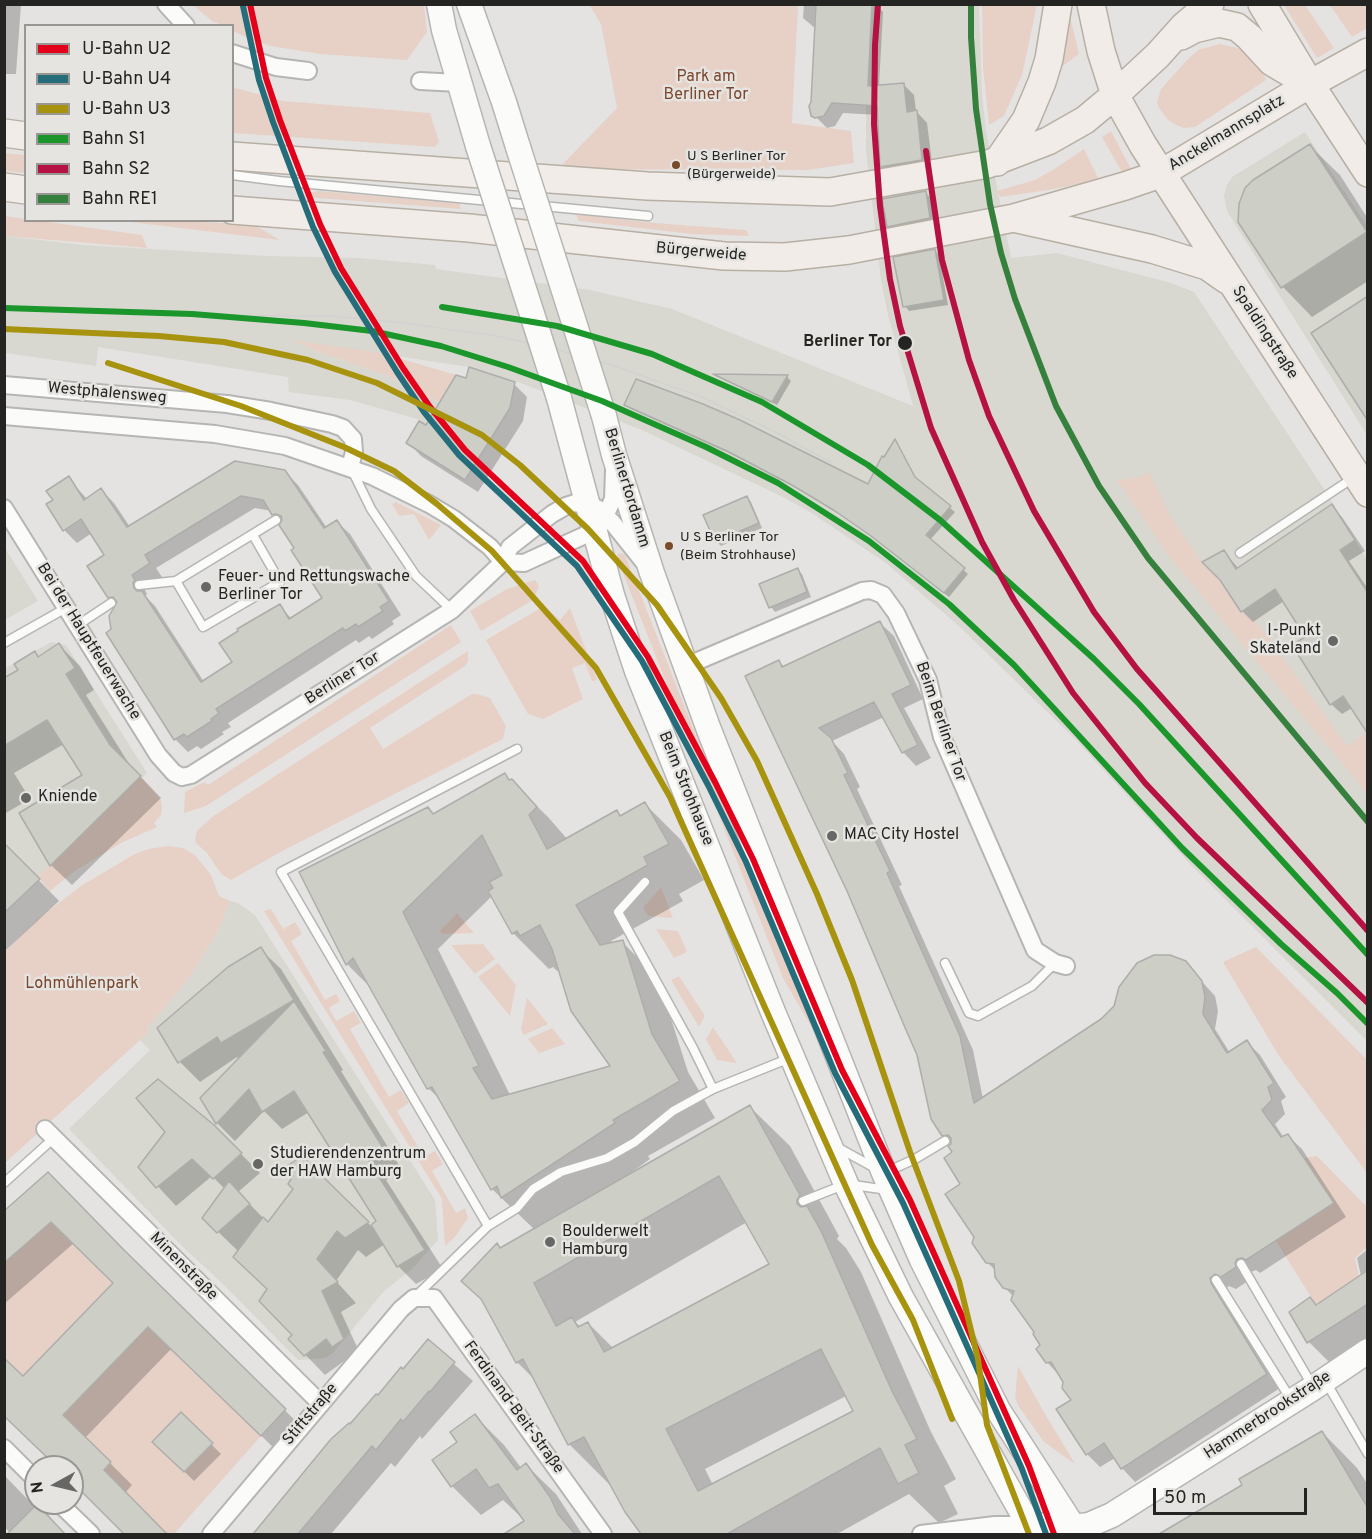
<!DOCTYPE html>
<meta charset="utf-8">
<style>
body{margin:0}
#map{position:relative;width:1372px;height:1539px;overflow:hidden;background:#e4e3e1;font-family:Overpass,sans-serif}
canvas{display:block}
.frame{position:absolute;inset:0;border:6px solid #242422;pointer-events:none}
.legend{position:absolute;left:24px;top:24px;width:210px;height:198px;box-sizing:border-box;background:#e5e4e0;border:2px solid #989794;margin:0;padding:8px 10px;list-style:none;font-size:18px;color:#242422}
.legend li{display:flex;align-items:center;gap:12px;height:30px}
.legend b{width:30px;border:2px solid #989794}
.north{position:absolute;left:24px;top:1455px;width:60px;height:60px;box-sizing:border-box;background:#e5e4e0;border:2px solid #989794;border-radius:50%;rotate:262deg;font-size:16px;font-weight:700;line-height:24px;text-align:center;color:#242422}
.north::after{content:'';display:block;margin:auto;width:21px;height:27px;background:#676765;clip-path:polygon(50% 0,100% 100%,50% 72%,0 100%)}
.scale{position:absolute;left:1153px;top:1488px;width:154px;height:27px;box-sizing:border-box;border:3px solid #242422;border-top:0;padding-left:8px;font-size:18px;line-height:21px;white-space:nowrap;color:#242422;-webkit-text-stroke:4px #e5e4e0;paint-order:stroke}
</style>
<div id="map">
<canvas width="1372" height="1539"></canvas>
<div class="frame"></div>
<ul class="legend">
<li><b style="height:8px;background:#e2001a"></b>U-Bahn U2</li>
<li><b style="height:8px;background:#256d7b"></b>U-Bahn U4</li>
<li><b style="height:8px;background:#a7930e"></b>U-Bahn U3</li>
<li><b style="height:8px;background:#1a962b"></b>Bahn S1</li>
<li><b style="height:8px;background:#b51143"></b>Bahn S2</li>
<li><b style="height:8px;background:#36803d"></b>Bahn RE1</li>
</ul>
<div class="north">N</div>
<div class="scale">50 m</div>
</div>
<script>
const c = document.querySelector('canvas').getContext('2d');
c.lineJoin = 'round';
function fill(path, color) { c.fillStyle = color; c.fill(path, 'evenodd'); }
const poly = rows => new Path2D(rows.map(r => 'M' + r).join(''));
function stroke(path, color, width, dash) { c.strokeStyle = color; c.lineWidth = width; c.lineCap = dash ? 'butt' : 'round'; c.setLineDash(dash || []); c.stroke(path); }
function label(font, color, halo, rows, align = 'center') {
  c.font = font + ' Overpass,sans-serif'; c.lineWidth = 5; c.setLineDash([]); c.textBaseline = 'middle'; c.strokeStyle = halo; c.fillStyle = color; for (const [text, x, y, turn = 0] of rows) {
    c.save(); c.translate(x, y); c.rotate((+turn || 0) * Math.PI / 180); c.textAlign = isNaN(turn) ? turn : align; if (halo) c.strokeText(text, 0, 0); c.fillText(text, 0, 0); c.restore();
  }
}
const built = poly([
 [873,5,979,5,982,93,986,131,1011,258,1057,253,1171,283,1194,292,1324,489,1367,560,1367,1041,1191,865,1076,740,960,627,886,563,810,512,783,497,642,430,518,382,469,367,295,341,319,352,383,374,439,402,462,416,448,439,417,419,350,400,289,392,288,377,98,347,96,366,5,353,5,236,84,245,267,256,359,258,435,265,436,269,590,290,672,309,913,406,888,315,881,280,866,151,866,105],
 [1305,132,1367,226,1367,435,1227,211,1224,196,1227,185,1232,177],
 [5,548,38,601,5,620,4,620],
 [51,642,66,645,147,773,38,877,5,843,4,669],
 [230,901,238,903,255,915,435,1200,438,1240,412,1269,384,1291,332,1354,325,1358,298,1360,222,1283,181,1245,69,1129,150,1050,140,1040,149,1032,146,1029,186,982,216,935]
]);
const green = poly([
 [589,4,798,5,792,123,851,131,854,163,808,170,558,169,617,108,601,24],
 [193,5,424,5,427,32,407,60,320,54,270,46,244,36,233,31,232,26,222,25,212,21],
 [982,5,1037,5,1022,75,1004,116,989,125,983,67],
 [1284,5,1305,5,1334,48,1317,58],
 [1330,5,1367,5,1367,28,1352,37],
 [1068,8,1079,54,1053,73],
 [1219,44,1238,48,1244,52,1262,70,1266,80,1195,127,1184,128,1176,125,1168,120,1159,108,1157,102,1161,89,1187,60,1198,50],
 [232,87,283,101,430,113,439,142,435,147,233,133],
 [1111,131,1131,169,1122,172,1102,137],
 [1084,149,1099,180,1049,190,1000,197,997,191,1035,180,1056,168],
 [4,153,25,155,25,173,5,171],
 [318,191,459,203,461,209,305,197,306,194],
 [576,214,655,223,746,230,749,236,692,234,579,221],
 [5,216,142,235,147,248,5,236],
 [187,221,254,225,280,240,122,221],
 [292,340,381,353,456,375,439,402,383,374,319,352],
 [1149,472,1171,518,1202,562,1220,580,1241,612,1258,624,1347,746,1367,733,1367,793,1169,556,1117,480,1141,477],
 [396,502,441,525,429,540,414,514,399,516,392,504],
 [622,553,625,555,700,746,721,790,815,1026,812,1028,783,978,617,558,618,554],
 [535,580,539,586,533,600,481,631,470,611,507,589],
 [544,606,560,620,570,608,597,680,592,681,585,663,572,668,583,699,543,719,528,714,486,640],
 [451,625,461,642,206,806,184,813,185,792,204,782,208,785],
 [468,651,468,662,465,666,370,728,383,749,472,694,477,694,490,698,506,726,503,739,286,849,231,880,221,874,207,853,196,843,195,839,197,831,212,817],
 [141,776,161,800,162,807,161,815,154,823,157,827,121,843,75,871,50,891,38,877],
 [169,846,183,848,195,855,211,875,219,896,230,901,216,935,186,982,146,1029,149,1032,5,1163,5,952,38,919,81,886,133,855,148,849],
 [661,887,673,918,648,916,643,908],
 [271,909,283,929,295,922,302,934,291,941,325,1000,336,994,340,1001,329,1008,336,1021,354,1011,361,1023,350,1029,389,1097,401,1090,409,1103,397,1111,424,1157,435,1151,443,1164,432,1171,456,1213,465,1208,468,1218,454,1238,445,1246,442,1199,264,911],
 [457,913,474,933,442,934,440,931],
 [656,929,678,931,687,952,674,958],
 [483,944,495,959,475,974,451,945],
 [1256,947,1367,1060,1368,1134,1365,1136,1367,1139,1367,1173,1279,1056,1223,962],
 [498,963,516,985,510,1016,478,977],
 [679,976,705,1016,699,1027,671,980],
 [527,998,548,1024,524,1035,521,1030],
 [713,1027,737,1063,717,1060,706,1039],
 [552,1028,565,1044,539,1053,528,1039],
 [1317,1156,1367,1207,1367,1247,1355,1258,1359,1276,1316,1305,1276,1241,1333,1203,1304,1158],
 [51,1222,113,1283,23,1376,5,1358,4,1262],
 [148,1327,261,1436,174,1534,167,1534,104,1470,111,1462,63,1415],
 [1018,1366,1044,1412,1075,1464,1044,1442,1019,1407,1015,1398]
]);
const shadow = poly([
 [4,4,21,4,16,74,4,74],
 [804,4,875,4,883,12,879,86,903,84,914,95,916,111,927,123,933,170,892,177,881,167,879,115,843,113,835,126,827,128,810,111,812,102,816,29,803,18],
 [1310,146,1340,175,1368,219,1368,281,1312,317,1283,287,1240,221],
 [925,193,930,197,934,222,893,230,888,226],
 [935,251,939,255,948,305,909,311,905,306],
 [717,375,787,377,791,381,777,405],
 [467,380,514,384,527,397,523,421,478,492,421,456,408,442,426,427],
 [626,404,868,486,895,441,918,481,955,512,929,541,968,574,949,597,877,540,841,515,798,489,733,455,631,409],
 [285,472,298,485,327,528,337,522,350,534,401,615,392,621,394,624,372,639,369,636,359,643,356,640,228,723,231,727,222,732,224,734,201,749,197,746,188,752,175,739,113,630,117,605,109,597,107,555,92,533,77,543,64,530,55,501,68,478,87,499,101,490,114,503,130,527],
 [255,508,272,511,283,523,324,598,292,619,279,606,234,662,204,682,155,606,145,596,147,594,144,588,162,577,156,568],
 [747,498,751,502,762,528,721,546,716,541,705,516],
 [1332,506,1342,517,1365,551,1349,561,1368,589,1368,731,1352,708,1342,714,1331,704,1307,637,1284,601,1253,622,1242,611,1224,552,1239,569],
 [797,570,802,574,811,597,775,612,771,607],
 [880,623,894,636,923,699,904,708,931,758,916,766,903,752,884,717,832,741,844,754,860,787,857,789,902,885,899,886,973,1050,983,1099,1185,963,1215,996,1218,1011,1215,1029,1230,1053,1247,1042,1260,1055,1286,1097,1281,1101,1285,1114,1275,1124,1284,1138,1288,1136,1302,1149,1346,1217,1260,1273,1256,1270,1251,1272,1247,1278,1248,1281,1236,1289,1229,1286,1223,1291,1280,1388,1135,1482,1122,1468,1115,1458,1100,1467,1087,1454,1073,1401,1064,1381,1047,1362,1036,1332,1014,1297,1004,1287,996,1271,987,1262,976,1236,952,1144,943,1135,918,1054,779,661,785,668],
 [59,645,80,666,94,690,86,695,131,767,161,798,72,885,51,865,84,776,64,744,14,773,30,799,4,814,4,680,20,671,34,653,39,658],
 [505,775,548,817,568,840,617,812,622,817,645,804,681,840,704,880,679,894,683,901,611,941,613,944,622,942,658,978,688,1072,715,1118,648,1156,650,1159,632,1172,633,1174,750,1107,790,1146,839,1236,837,1239,846,1248,861,1272,931,1432,956,1479,944,1486,958,1514,939,1523,909,1494,837,1534,642,1534,626,1511,611,1483,609,1484,569,1444,537,1382,517,1362,501,1249,535,1230,492,1189,444,1103,428,1088,374,991,347,964,301,872,428,809,434,815],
 [492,896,513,933,549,969,553,967,557,971,560,970,613,1067,510,1095,438,949],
 [747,1222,771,1265,614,1349,588,1323,581,1327,575,1322],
 [846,1396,855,1412,713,1485,705,1469],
 [4,844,59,901,4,952],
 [260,949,281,969,343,1070,341,1071,402,1170,386,1180,443,1269,416,1284,398,1266,385,1244,366,1257,358,1250,336,1281,356,1303,341,1312,363,1360,354,1366,347,1359,325,1375,290,1339,294,1334,268,1289,239,1252,204,1218,225,1189,212,1176,176,1206,140,1167,213,1126,260,1173,238,1192,269,1224,295,1189,301,1158,371,1226,378,1221,309,1112,282,1129,264,1111,235,1141,217,1123,239,1060,237,1057,200,1082,180,1062],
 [48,1174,138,1266,308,1433,284,1458,172,1348,85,1438,132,1485,125,1493,165,1534,126,1534,72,1481,72,1467,58,1467,23,1378,115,1284,74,1243,4,1304,4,1213],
 [1368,1249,1368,1343,1333,1366,1309,1342,1317,1306,1361,1276,1357,1258],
 [428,1341,473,1381,422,1439,420,1436,395,1467,391,1463,331,1534,254,1534,332,1440,403,1371],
 [181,1414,221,1454,194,1481,154,1442],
 [475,1416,504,1445,522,1469,526,1465,556,1494,582,1534,507,1534,526,1521,522,1515,520,1516,503,1500,481,1515,452,1486,459,1443],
 [1322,1432,1357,1468,1368,1485,1368,1534,1162,1534,1244,1485],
 [4,1475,36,1508,37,1506,65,1534,24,1534,22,1533,12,1534,4,1527]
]);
const building = poly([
 [816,4,872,4,868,86,904,83,907,112,917,110,922,160,880,167,877,106,832,103,824,116,815,118,811,116,809,106,811,102,816,4],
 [1310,144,1367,232,1281,288,1238,222,1239,204,1245,188,1253,180,1310,144],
 [926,191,930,218,887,227,882,199,926,191],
 [935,249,944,300,903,307,893,257,935,249],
 [1368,296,1368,421,1311,333,1368,296],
 [469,367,515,382,510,408,465,480,406,443,419,421,426,425,456,375,466,378,469,367],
 [713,374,788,375,772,402,713,374],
 [636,379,703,404,740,420,868,484,882,456,884,457,895,439,915,477,951,506,926,535,965,568,944,593,871,536,835,511,792,485,727,451,624,405,636,379],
 [235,461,285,470,324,528,337,520,389,601,380,607,383,611,358,627,356,624,345,631,343,628,216,709,219,713,211,719,212,721,187,737,184,734,174,740,106,633,111,629,109,616,117,602,113,597,108,598,87,566,104,555,81,519,63,531,46,504,53,500,46,491,69,476,84,500,101,488,127,527,235,461],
 [241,496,263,500,272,515,276,514,281,516,282,520,279,525,294,548,291,550,322,598,289,619,280,604,237,629,238,631,219,643,232,662,201,682,142,591,137,591,134,588,133,583,135,580,132,575,150,563,145,555,241,496],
 [747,496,759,523,715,542,703,515,747,496],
 [1332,504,1355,540,1340,550,1368,593,1368,734,1343,696,1330,705,1292,645,1305,637,1275,589,1241,612,1220,580,1202,562,1224,550,1236,569,1332,504],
 [798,568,807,592,769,608,759,584,798,568],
 [880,621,911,685,892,694,918,745,902,753,874,702,819,728,831,738,848,773,844,775,890,871,887,873,960,1036,974,1103,1101,1019,1114,1006,1119,987,1137,963,1154,955,1170,955,1186,961,1202,981,1205,997,1203,1014,1227,1053,1247,1040,1274,1083,1268,1087,1272,1100,1262,1110,1281,1137,1288,1134,1334,1203,1246,1260,1242,1258,1237,1259,1235,1263,1236,1267,1221,1277,1215,1274,1210,1278,1211,1283,1267,1374,1121,1469,1104,1443,1086,1455,1056,1409,1071,1400,1062,1388,1063,1382,1051,1362,1046,1363,1036,1349,1040,1345,1033,1334,1034,1332,1011,1300,1014,1291,1003,1288,995,1277,994,1264,986,1263,972,1243,974,1237,945,1194,960,1184,944,1158,952,1152,948,1146,951,1144,951,1138,948,1135,942,1136,931,1119,917,1055,906,1030,847,891,745,676,779,660,782,667,880,621],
 [59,643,75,668,66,674,82,700,110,745,141,776,50,866,19,813,82,775,47,720,4,746,4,678,18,670,14,664,35,651,38,657,59,643],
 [505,773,509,780,512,779,537,807,529,815,547,849,617,810,620,816,645,802,669,844,644,857,648,865,576,905,600,945,623,940,652,1034,680,1081,613,1120,615,1123,501,1198,497,1186,491,1190,432,1087,427,1089,353,958,346,965,299,872,428,807,433,814,505,773],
 [482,835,502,875,489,882,493,888,488,891,512,934,517,931,520,936,540,925,552,949,571,1011,610,1066,492,1099,473,1068,479,1066,403,912,482,835],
 [4,843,40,879,4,913,4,843],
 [261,947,294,1000,221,1043,217,1037,178,1063,157,1028,228,967,261,947],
 [294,1001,326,1051,323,1052,385,1151,369,1161,425,1250,397,1267,371,1225,376,1221,294,1091,262,1112,249,1089,216,1124,200,1098,294,1001],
 [158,1079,214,1125,242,1153,213,1179,192,1159,156,1188,138,1167,165,1132,136,1098,158,1079],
 [750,1105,800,1195,797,1200,797,1204,801,1207,807,1206,821,1231,892,1391,917,1439,905,1445,919,1473,898,1484,880,1448,727,1534,641,1534,625,1512,584,1437,568,1445,523,1359,516,1363,481,1299,461,1281,497,1243,500,1248,750,1105],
 [719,1176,769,1264,604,1352,588,1322,578,1327,572,1317,556,1326,534,1283,719,1176],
 [821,1349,853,1411,698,1491,666,1429,821,1349],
 [302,1156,369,1222,345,1238,337,1231,317,1259,338,1282,322,1291,344,1339,332,1347,326,1339,304,1356,288,1339,292,1335,259,1301,267,1289,233,1257,263,1217,268,1222,293,1189,288,1184,293,1176,284,1168,302,1156],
 [48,1172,123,1249,286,1409,261,1436,148,1327,63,1415,111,1462,104,1470,167,1534,124,1534,72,1482,72,1467,57,1467,4,1416,4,1358,23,1376,113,1283,51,1222,4,1263,4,1211,48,1172],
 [229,1181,250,1204,217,1233,202,1218,229,1181],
 [1368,1270,1368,1304,1307,1343,1289,1312,1310,1297,1316,1305,1368,1270],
 [428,1339,455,1362,430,1392,429,1391,403,1422,401,1419,376,1450,372,1446,298,1534,253,1534,331,1439,349,1423,350,1424,376,1394,378,1395,401,1367,403,1369,428,1339],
 [181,1412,213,1443,184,1472,152,1442,181,1412],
 [475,1414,517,1470,526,1463,550,1497,558,1514,575,1534,504,1534,524,1521,498,1484,489,1488,476,1469,451,1487,432,1460,457,1442,450,1432,475,1414],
 [1322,1431,1368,1508,1368,1534,1159,1534,1242,1485,1239,1479,1322,1431],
 [37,1504,65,1534,7,1534,37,1504]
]);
const lane = poly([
 [232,175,279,181,648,216],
 [352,470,371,509,416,576,452,610],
 [1240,553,1353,478],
 [176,581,203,627,280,582,253,535],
 [139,585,176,581,276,520],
 [78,625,111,603],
 [4,643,66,608],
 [645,882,618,912,693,1048,713,1089],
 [945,963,969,1013,978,1016,1032,986,1055,963],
 [835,1146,884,1173,915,1159,945,1141],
 [4,1183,54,1138],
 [803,1201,846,1184,888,1190],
 [488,1226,517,1208,533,1189,561,1172,607,1158,635,1142,673,1111,713,1089,790,1058],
 [1241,1264,1312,1385],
 [1216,1280,1292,1401],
 [415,1297,488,1226,281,872,517,749],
 [1326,1382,1368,1454]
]);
const street = poly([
 [166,4,186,26],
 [232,53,276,67,308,71],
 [420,81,459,83],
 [4,385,227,404,271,411,332,424,343,428,353,439,354,452,350,467],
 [4,416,215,434,285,446,372,476,429,504,454,519,490,547,503,562],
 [4,508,158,755,174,773,182,777,191,775,452,610,503,562,510,547,552,514,566,506,575,503,597,508,612,522,643,561],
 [503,562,524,563,594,531,602,523,613,499,614,470],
 [686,666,862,591,871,590,883,595,896,613,928,680,942,737,1035,950,1055,963,1066,966],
 [45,1129,321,1404],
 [4,1448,36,1480],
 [59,1503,91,1534],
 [211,1534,401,1309,414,1298,434,1298,603,1534],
 [921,1534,995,1525,1028,1525]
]);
const secondary = poly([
 [439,4,444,30,478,146],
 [469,4,504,102,518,147],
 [559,398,612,595,637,671,773,1012,846,1184,901,1297,1034,1534],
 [604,416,614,455,652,573,709,730,884,1173,922,1260,998,1410,1078,1534],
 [1028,1525,1073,1527,1089,1525,1112,1515,1313,1388,1368,1351]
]);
const primary = poly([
 [1091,4,1101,51,1115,95,1143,145,1368,493],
 [1262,4,1310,84,1368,173],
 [1181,36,1194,29,1219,23,1237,27,1249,37,1272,62,1306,82],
 [4,133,26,136],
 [232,156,647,186,830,192,988,164,1048,141,1085,120,1115,95,1158,55,1184,26,1210,4],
 [997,162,1026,120,1042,82,1049,59,1058,4],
 [4,187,26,190],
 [232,210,469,228,724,256,785,257,849,250,1014,218,1125,186,1160,174,1310,84,1368,52],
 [1018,219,1152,249,1207,266,1227,280]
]);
const tram = poly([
 [210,315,332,316,404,323,497,336,554,349,612,365,704,398,777,433,832,463]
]);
const secondaryBridge = poly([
 [478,146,559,398],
 [518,147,604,416]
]);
const rail1 = poly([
 [442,307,557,326,652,354,762,402,868,465,940,520,1094,659,1139,704,1368,955],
 [4,308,192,314,304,323,372,331,441,346,508,367,602,401,706,447,778,483,869,541,949,604,1014,665,1182,848,1281,944,1337,993,1368,1024]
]);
const rail2 = poly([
 [878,4,875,45,874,124,880,206,890,279,900,326,931,428,982,542,1014,600,1073,693,1145,783,1197,838,1368,1003],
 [926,151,942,260,969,360,989,416,1034,511,1094,612,1137,669,1368,931]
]);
const rail3 = poly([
 [971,4,971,37,976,109,990,204,1001,253,1015,299,1056,406,1099,486,1148,558,1368,822]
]);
const metro1 = poly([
 [250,4,266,78,280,120,320,224,341,268,403,368,430,407,465,450,583,561,648,657,715,782,753,859,842,1070,910,1200,1029,1466,1054,1534]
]);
const metro2 = poly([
 [243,6,259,80,273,122,313,227,335,272,397,372,424,412,459,455,577,566,642,661,708,785,746,862,835,1073,903,1203,1022,1469,1046,1534]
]);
const metro3 = poly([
 [4,329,159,336,224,342,308,360,377,383,482,435,520,465,588,529,657,605,721,698,757,761,817,894,852,980,910,1152,959,1281,978,1359,987,1425,1029,1534],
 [108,363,241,406,344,447,394,471,437,504,492,551,596,668,670,797,872,1245,913,1320,952,1419]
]);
const markers = [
 [676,165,5,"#7a4b2a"],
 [905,343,8,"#242422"],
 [669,546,5,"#7a4b2a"],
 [206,587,6,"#676765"],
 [1333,641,6,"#676765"],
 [26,798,6,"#676765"],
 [832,836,6,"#676765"],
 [258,1164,6,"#676765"],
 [550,1242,6,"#676765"]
];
const busNames = [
 ["U S Berliner Tor",687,157],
 ["(Bürgerweide)",687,175],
 ["U S Berliner Tor",680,538],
 ["(Beim Strohhause)",680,556]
];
const parkNames = [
 ["Park am",706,78],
 ["Berliner Tor",706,96],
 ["Lohmühlenpark",82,985]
];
const streetNames = [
 ["Anckelmannsplatz",1227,134,-31],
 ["Bürgerweide",701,253,5],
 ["Spaldingstraße",1264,333,57],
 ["Westphalensweg",107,394,5],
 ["Berlinertordamm",626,488,73],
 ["Bei der Hauptfeuerwache",88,642,58],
 ["Berliner Tor",343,679,-32],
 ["Beim Berliner Tor",940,722,71],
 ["Beim Strohhause",685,789,68],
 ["Minenstraße",183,1267,45],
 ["Ferdinand-Beit-Straße",513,1408,54],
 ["Stiftstraße",311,1415,-50],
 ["Hammerbrookstraße",1268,1416,-33]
];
const stopNames = [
 ["Berliner Tor",892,343]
];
const poiNames = [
 ["Feuer- und Rettungswache",218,578],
 ["Berliner Tor",218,596],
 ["I-Punkt",1321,632,"right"],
 ["Skateland",1321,650,"right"],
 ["Kniende",38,798],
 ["MAC City Hostel",844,836],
 ["Studierendenzentrum",270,1155],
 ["der HAW Hamburg",270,1173],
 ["Boulderwelt",562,1233],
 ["Hamburg",562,1251]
];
fill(built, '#d8d7d0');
fill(green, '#e7d1c7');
fill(shadow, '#0003');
fill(building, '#cdcec6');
stroke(building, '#adadab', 1.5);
stroke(lane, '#b5b5b3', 11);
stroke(street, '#b5b5b3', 20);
stroke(secondary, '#b5b5b3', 27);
stroke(primary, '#b7afa4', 30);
stroke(lane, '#fbfbfa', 8);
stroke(street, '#fbfbfa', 16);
stroke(secondary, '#fbfbfa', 24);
stroke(primary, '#f1ece7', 27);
stroke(tram, '#d2d2d1', 1.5);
stroke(secondaryBridge, '#b5b5b3', 27, []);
stroke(secondaryBridge, '#fbfbfa', 24);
stroke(rail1, '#1a962b', 6);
stroke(rail2, '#b51143', 6);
stroke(rail3, '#36803d', 6);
stroke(metro1, '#e2001a', 6);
stroke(metro2, '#256d7b', 6);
stroke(metro3, '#a7930e', 6);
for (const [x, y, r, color] of markers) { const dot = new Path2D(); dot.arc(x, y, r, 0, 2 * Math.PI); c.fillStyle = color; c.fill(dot); stroke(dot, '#e5e4e0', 2); }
label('14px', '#242422', '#e5e4e0', busNames, 'left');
label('16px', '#7c452c', '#e5e4e0', parkNames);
label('16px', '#242422', '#e5e4e0', streetNames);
label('bold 16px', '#242422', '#e5e4e0', stopNames, 'right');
label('16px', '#242422', '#e5e4e0', poiNames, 'left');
</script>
